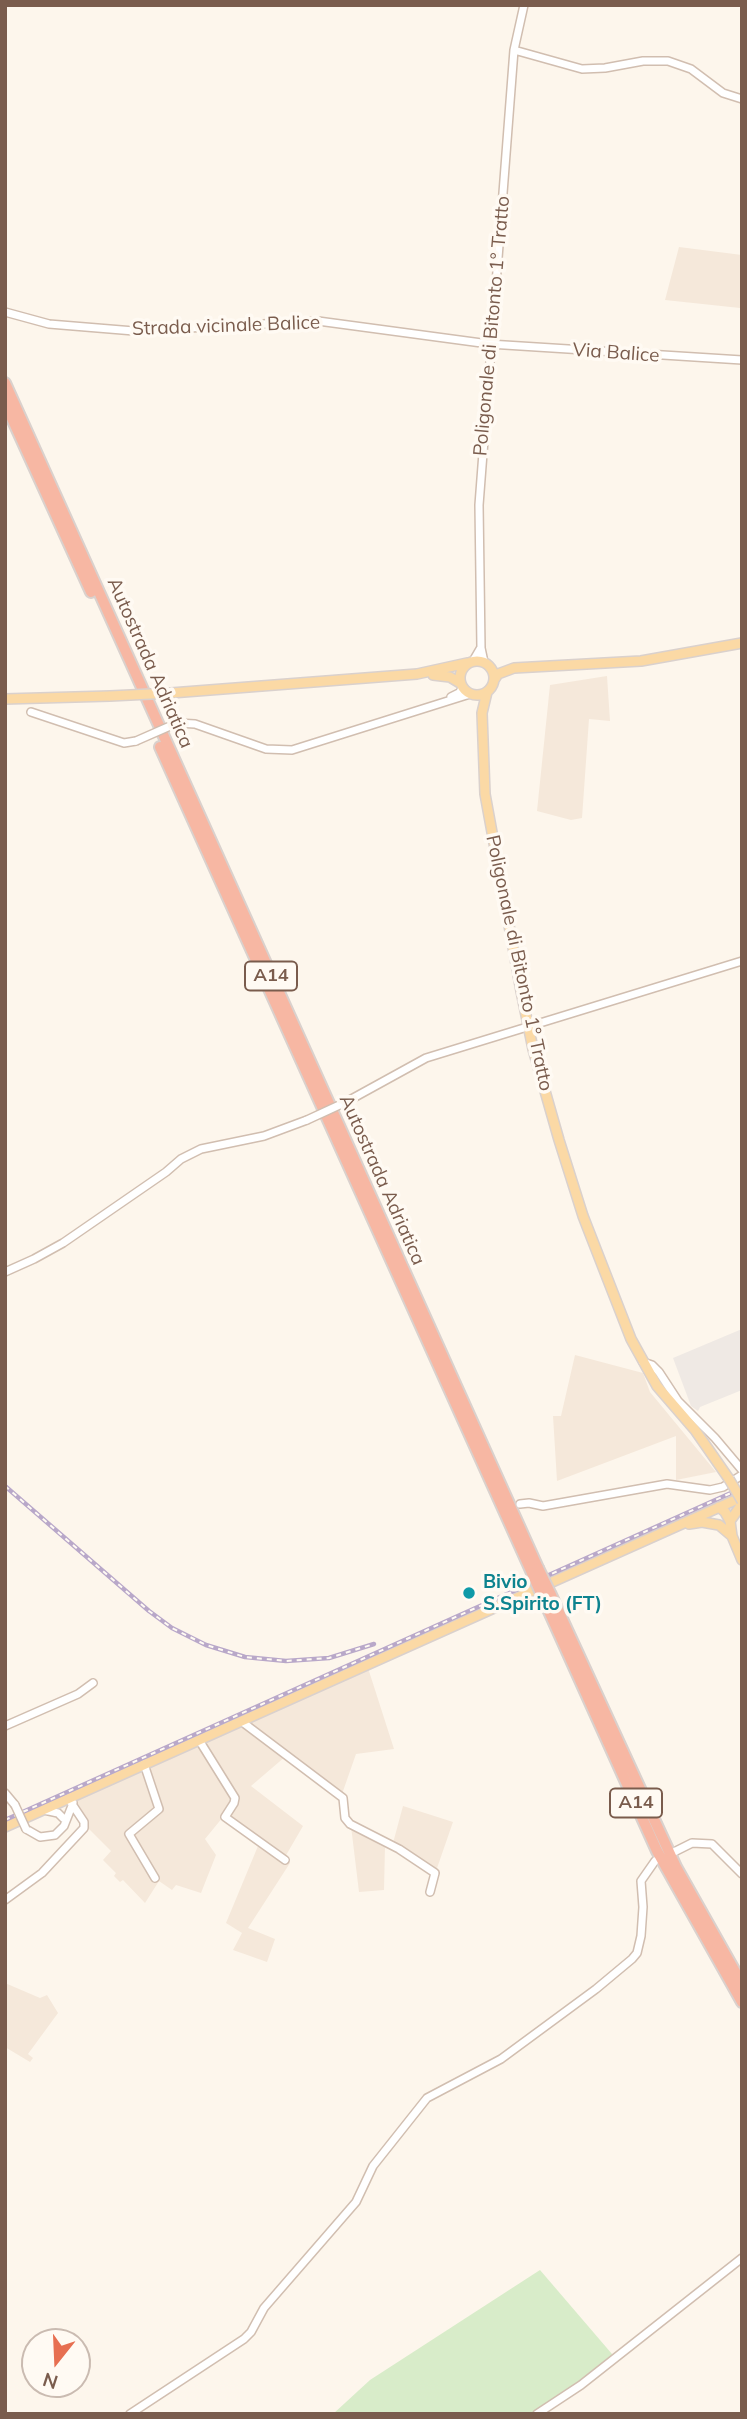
<!DOCTYPE html>
<meta charset="utf-8">
<style>
body{margin:0}
#map{position:relative;width:747px;height:2419px;overflow:hidden;background:#fdf6ec;font-family:Mulish,sans-serif}
canvas{display:block}
.frame{position:absolute;inset:0;border:7px solid #7a5c4d;pointer-events:none}
.north{position:absolute;left:21px;top:2328px;width:70px;height:70px;box-sizing:border-box;background:#fffaf3;border:2px solid #cabbb1;border-radius:50%;rotate:198deg;font-size:19px;font-weight:700;line-height:28px;text-align:center;color:#7a5c4d}
.north::after{content:'';display:block;margin:auto;width:24px;height:32px;background:#e76f51;clip-path:polygon(50% 0,100% 100%,50% 72%,0 100%)}
</style>
<div id="map">
<canvas width="747" height="2419"></canvas>
<div class="frame"></div>
<div class="north">N</div>
</div>
<script>
const c = document.querySelector('canvas').getContext('2d');
c.lineJoin = 'round';
function fill(path, color) { c.fillStyle = color; c.fill(path, 'evenodd'); }
const poly = rows => new Path2D(rows.map(r => 'M' + r).join(''));
function stroke(path, color, width, dash) { c.strokeStyle = color; c.lineWidth = width; c.lineCap = dash ? 'butt' : 'round'; c.setLineDash(dash || []); c.stroke(path); }
function label(font, color, halo, rows, align = 'center') {
  c.font = font + ' Mulish,sans-serif'; c.lineWidth = 7; c.setLineDash([]); c.textBaseline = 'middle'; c.strokeStyle = halo; c.fillStyle = color; for (const [text, x, y, turn = 0] of rows) {
    c.save(); c.translate(x, y); c.rotate((+turn || 0) * Math.PI / 180); c.textAlign = isNaN(turn) ? turn : align; if (halo) c.strokeText(text, 0, 0); c.fillText(text, 0, 0); c.restore();
  }
}
const residential = poly([
 [679,247,742,255,740,308,665,300],
 [607,676,610,721,589,719,582,818,571,820,537,811,550,685],
 [575,1355,643,1373,650,1392,716,1472,676,1480,676,1436,557,1481,553,1416,561,1416],
 [368,1668,394,1749,356,1754,342,1794,286,1756,251,1786,303,1826,285,1857,290,1863,248,1928,275,1939,267,1962,233,1950,242,1933,226,1923,258,1846,223,1817,205,1839,216,1855,201,1893,176,1885,172,1890,159,1881,145,1903,123,1880,120,1882,114,1876,116,1873,103,1860,111,1851,86,1826,76,1800],
 [403,1806,453,1822,436,1871,385,1846,384,1890,359,1892,351,1826,393,1843],
 [5,1983,40,1998,47,1995,58,2013,28,2054,33,2058,30,2062,5,2047]
]);
const industrial = poly([
 [742,1329,742,1390,700,1407,698,1411,691,1406,673,1358]
]);
const green = poly([
 [540,2270,612,2354,611,2359,587,2377,532,2414,333,2414,370,2380]
]);
const minor = poly([
 [514,50,582,69,605,68,643,61,668,61,691,69,723,93,742,99],
 [5,312,49,324,134,331,318,321,489,344,742,360],
 [473,661,480,649],
 [484,662,481,648,479,505,514,50,524,5],
 [451,697,459,693,463,688],
 [31,712,124,743,136,741],
 [177,723,195,724,266,749,292,750,470,694],
 [346,1102,426,1058,742,961],
 [5,1272,34,1259,63,1243,166,1172,181,1159,201,1149,264,1136,307,1120],
 [643,1362,652,1365,659,1372,678,1401,715,1438,742,1470],
 [520,1504,529,1503,543,1506,667,1484,710,1490,723,1487,742,1475],
 [241,1721,343,1798,345,1818,350,1824,399,1849,435,1873,430,1892],
 [5,1726,78,1694,93,1683],
 [199,1740,235,1798,234,1803,225,1817,285,1860],
 [144,1764,159,1809,129,1834,155,1878],
 [5,1793,15,1805],
 [44,1810,58,1813,63,1818],
 [26,1829,40,1837,55,1835,64,1826,73,1803],
 [674,1852,692,1843,712,1844,742,1874],
 [5,1900,42,1873,84,1828,84,1822,68,1798],
 [130,2414,244,2339,251,2332,264,2308,356,2202,373,2166,427,2098,501,2059,596,1989,632,1959,637,1953,641,1936,643,1907,641,1881,655,1861],
 [537,2414,581,2385,742,2258]
]);
const major = poly([
 '460 678a17 17 0 1 1 34 0a17 17 0 1 1-34 0Z',
 [433,675,450,677,460,683],
 [494,680,498,674,514,668,641,661,742,643],
 [487,692,482,713,485,794,521,991,533,1049,559,1140,583,1216,631,1339,657,1386,695,1430,729,1479],
 [171,693,417,674,467,663],
 [5,699,110,696],
 [719,1507,725,1512,730,1521,732,1536,742,1560],
 [730,1521,742,1504],
 [689,1524,702,1522,719,1525,732,1536],
 [5,1827,742,1497]
]);
const highway = poly([
 [5,383,538,1568],
 [5,403,91,592],
 [160,747,532,1573],
 [551,1595,676,1867,742,1984],
 [543,1598,657,1851,742,2002]
]);
const rail = poly([
 [5,1486,149,1611,172,1628,206,1645,245,1657,286,1661,329,1658,374,1644],
 [5,1820,742,1488]
]);
const minorBridge = poly([
 [136,741,177,723],
 [307,1120,346,1102],
 [15,1805,26,1829]
]);
const majorBridge = poly([
 [110,696,171,693],
 [729,1479,742,1501]
]);
const highwayBridge = poly([
 [538,1568,551,1595],
 [532,1573,543,1598]
]);
const markers = [
 [469,1593,7,"#0f9aa8"]
];
const shields = [
 [271,976,52],
 [636,1803,52]
];
const shieldNames = [
 ["A14",271,976],
 ["A14",636,1803]
];
const streetNames = [
 ["Strada vicinale Balice",226,326,-2],
 ["Poligonale di Bitonto 1° Tratto",492,326,-85],
 ["Via Balice",616,353,4],
 ["Autostrada Adriatica",150,663,66],
 ["Poligonale di Bitonto 1° Tratto",519,963,78],
 ["Autostrada Adriatica",382,1180,66]
];
const cultureNames = [
 ["Bivio",483,1582],
 ["S.Spirito (FT)",483,1604]
];
fill(residential, '#f5e8da');
fill(industrial, '#efe9e4');
fill(green, '#d8ecc9');
stroke(minor, '#d1beb0', 10);
stroke(major, '#dad1cd', 12);
stroke(highway, '#dad1cd', 14);
stroke(minor, '#fff', 7);
stroke(major, '#fbd9a5', 9);
stroke(highway, '#f7b7a3', 10);
stroke(rail, '#b9a8c9', 4.5);
stroke(rail, '#fffaf3', 2, [5]);
stroke(minorBridge, '#d1beb0', 10, []);
stroke(majorBridge, '#dad1cd', 12, []);
stroke(highwayBridge, '#dad1cd', 14, []);
stroke(minorBridge, '#fff', 7);
stroke(majorBridge, '#fbd9a5', 9);
stroke(highwayBridge, '#f7b7a3', 10);
for (const [x, y, r, color] of markers) { const dot = new Path2D(); dot.arc(x, y, r, 0, 2 * Math.PI); c.fillStyle = color; c.fill(dot); stroke(dot, '#fffaf3', 2.5); }
for (const [x, y, w] of shields) { const box = new Path2D(); box.roundRect(x - w / 2, y - 14.5, w, 29, 5); c.fillStyle = '#fffaf3'; c.fill(box); stroke(box, '#7a5c4d', 2); }
label('bold 18px', '#7a5c4d', null, shieldNames);
label('19px', '#7a5c4d', '#fffaf3', streetNames);
label('bold 19px', '#0d838f', '#fffaf3', cultureNames, 'left');
</script>
